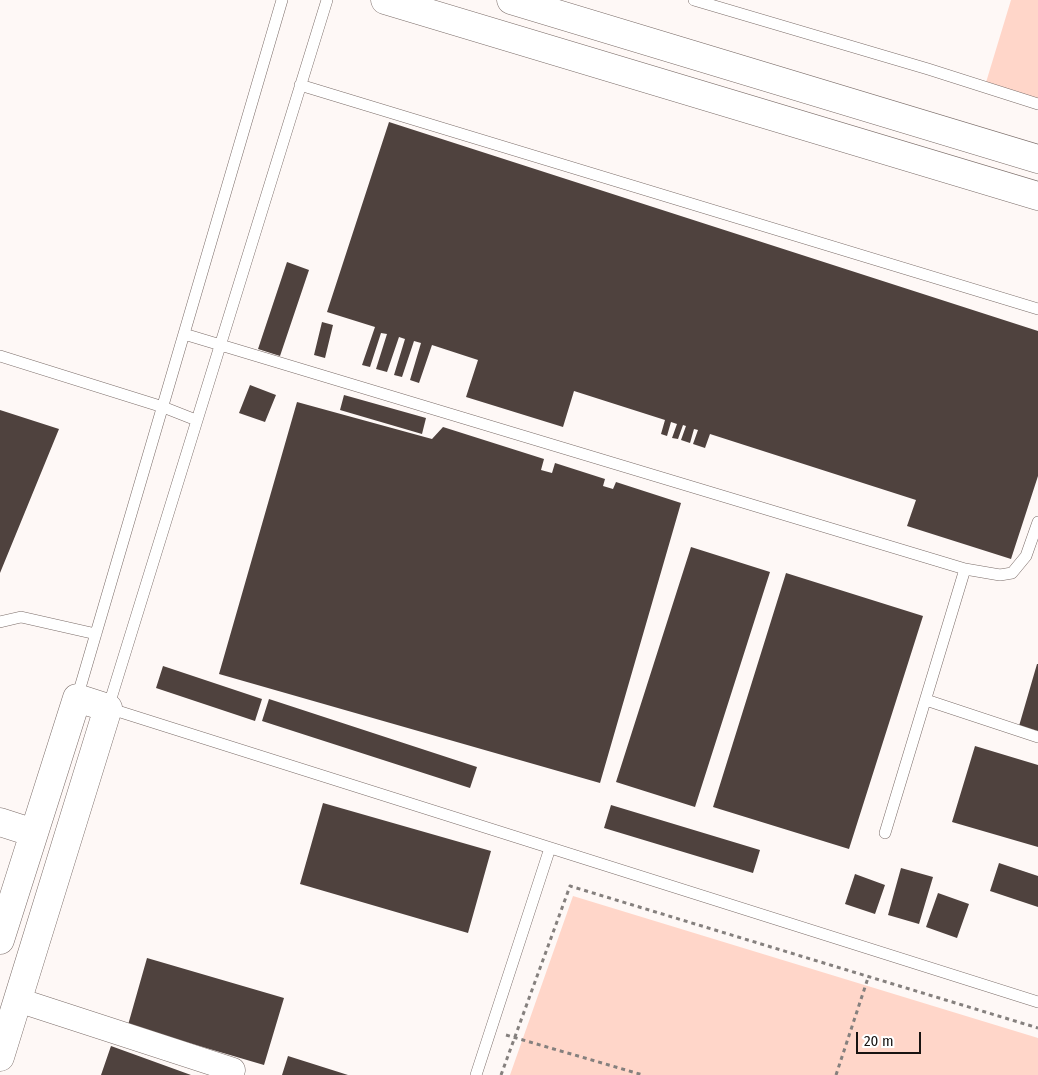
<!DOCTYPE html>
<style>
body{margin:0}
#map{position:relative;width:1038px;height:1075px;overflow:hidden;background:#fef8f6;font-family:"Fira Sans Condensed",sans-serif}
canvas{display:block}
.scale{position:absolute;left:856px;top:1032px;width:65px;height:22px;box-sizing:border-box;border:2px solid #181311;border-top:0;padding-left:6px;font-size:15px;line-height:18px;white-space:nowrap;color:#181311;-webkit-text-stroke:4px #fff;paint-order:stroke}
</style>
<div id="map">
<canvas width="1038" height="1075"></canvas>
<div class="scale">20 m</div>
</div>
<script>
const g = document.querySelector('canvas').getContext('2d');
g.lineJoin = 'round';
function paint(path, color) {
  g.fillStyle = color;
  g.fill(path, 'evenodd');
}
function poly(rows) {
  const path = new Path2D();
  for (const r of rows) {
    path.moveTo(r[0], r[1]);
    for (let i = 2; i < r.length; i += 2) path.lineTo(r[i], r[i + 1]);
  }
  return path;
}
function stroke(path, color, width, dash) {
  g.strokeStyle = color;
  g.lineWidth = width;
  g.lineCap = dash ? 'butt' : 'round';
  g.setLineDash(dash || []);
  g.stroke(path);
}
paint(poly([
 [1011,0,1038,0,1038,102,984,89],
 [573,896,1038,1038,1038,1075,510,1075]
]), '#ffd6c9');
paint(poly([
 [389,122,1038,331,1038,476,1011,559,907,526,916,500,710,434,705,448,693,444,698,430,694,429,690,443,681,440,686,426,683,425,678,439,672,438,677,424,671,422,667,436,661,434,665,420,574,391,563,427,466,397,478,360,432,345,419,383,410,380,421,343,414,341,402,377,394,375,405,339,399,337,387,372,376,369,387,334,381,333,370,367,362,365,375,327,327,312],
 [287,262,309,270,280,356,258,349],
 [322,322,333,325,325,358,314,355],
 [250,385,276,395,265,422,239,413],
 [344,395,426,418,422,434,340,410],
 [297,402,432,439,443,427,544,459,541,470,552,473,555,463,605,479,603,486,613,489,616,482,681,503,600,783,219,674],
 [0,410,59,429,0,573],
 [691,547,770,572,695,807,616,782],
 [786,573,923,616,849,849,713,807],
 [1037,664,1038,664,1038,731,1019,726],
 [163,666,262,699,255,721,156,688],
 [269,699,477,767,470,788,262,721],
 [975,746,1038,765,1038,847,952,822],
 [323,803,491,851,468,933,300,884],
 [611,805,760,850,753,873,604,828],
 [999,863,1038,876,1038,907,990,891],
 [901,868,933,877,919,924,888,915],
 [855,874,885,885,875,914,845,904],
 [938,893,969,904,957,938,926,927],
 [147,958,284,998,264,1065,128,1025],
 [111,1046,191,1075,101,1075],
 [288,1056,348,1075,282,1075]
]), '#4f423e');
const service = poly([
 [327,0,108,708,1038,1002],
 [694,0,928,69,1038,104],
 [300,85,1038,309],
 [184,334,965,569,1000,575,1012,573,1026,556,1038,522],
 [0,356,163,407,196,420],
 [0,622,21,617,96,634],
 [77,698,282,0],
 [926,700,1038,737],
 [885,833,965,569],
 [476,1075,550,848]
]);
const minor = poly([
 [18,1000,233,1070]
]);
const tertiary = poly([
 [385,0,1038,196],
 [511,0,1038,159],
 [0,822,34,833],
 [0,940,77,698,108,708,0,1057]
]);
stroke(service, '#7b6d69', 12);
stroke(minor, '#7b6d69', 25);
stroke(tertiary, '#7b6d69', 29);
stroke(poly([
 [506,1035,643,1075],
 [501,1075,570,886,1038,1028],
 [836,1075,868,978]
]), '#85807e', 3, [4, 4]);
stroke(service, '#fff', 11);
stroke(minor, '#fff', 24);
stroke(tertiary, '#fff', 28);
</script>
